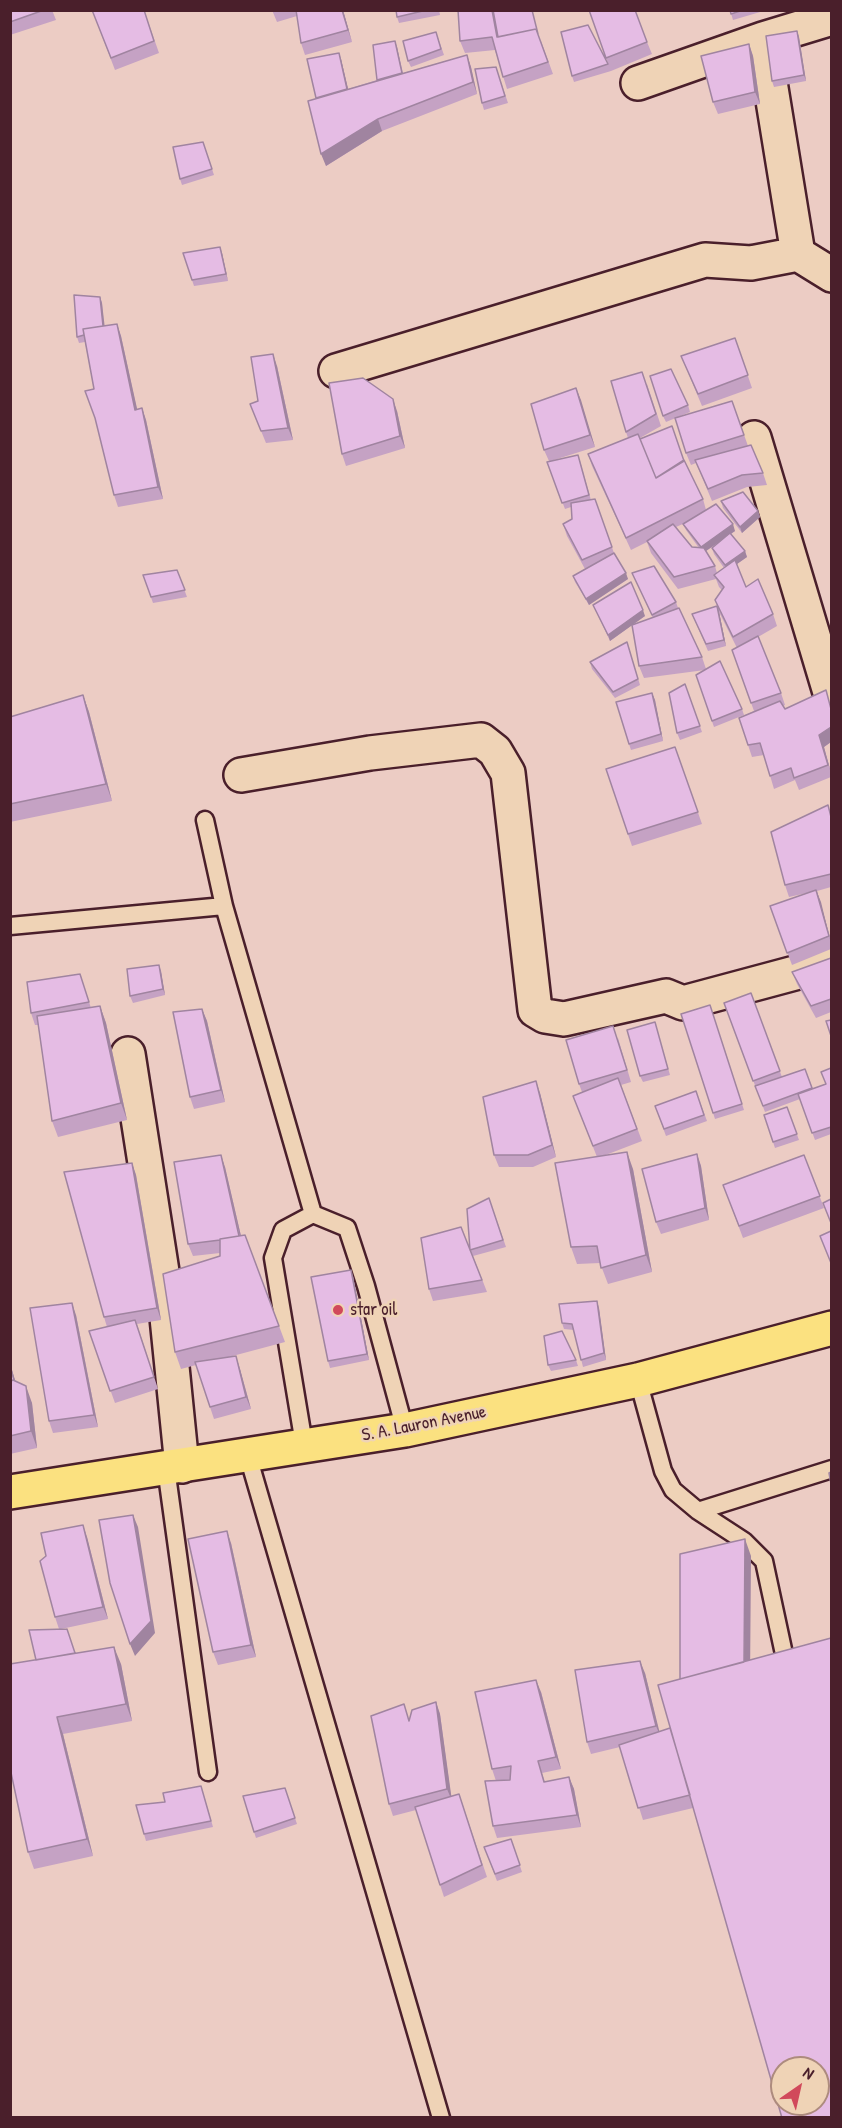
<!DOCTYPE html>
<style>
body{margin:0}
#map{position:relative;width:842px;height:2128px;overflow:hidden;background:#ecccc4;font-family:"Patrick Hand",sans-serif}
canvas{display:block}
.frame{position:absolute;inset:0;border:12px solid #4a1f2b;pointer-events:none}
.north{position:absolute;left:770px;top:2056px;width:60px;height:60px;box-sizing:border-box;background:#efd3b6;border:2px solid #ad8b7e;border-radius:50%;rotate:34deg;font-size:16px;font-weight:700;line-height:24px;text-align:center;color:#4a1f2b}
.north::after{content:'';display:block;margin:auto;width:21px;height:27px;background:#d1495b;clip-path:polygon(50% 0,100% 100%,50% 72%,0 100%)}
</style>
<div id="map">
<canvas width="842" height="2128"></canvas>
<div class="frame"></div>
<div class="north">N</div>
</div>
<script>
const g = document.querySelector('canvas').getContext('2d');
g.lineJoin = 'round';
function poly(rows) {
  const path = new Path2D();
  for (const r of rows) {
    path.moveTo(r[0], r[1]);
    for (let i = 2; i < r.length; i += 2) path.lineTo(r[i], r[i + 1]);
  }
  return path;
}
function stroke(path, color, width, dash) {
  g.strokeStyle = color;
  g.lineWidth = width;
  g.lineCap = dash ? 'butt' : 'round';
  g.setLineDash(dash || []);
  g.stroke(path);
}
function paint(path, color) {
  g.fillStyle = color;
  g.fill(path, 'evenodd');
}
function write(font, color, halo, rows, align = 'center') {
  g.font = font + ' "Patrick Hand",sans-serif';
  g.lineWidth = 5;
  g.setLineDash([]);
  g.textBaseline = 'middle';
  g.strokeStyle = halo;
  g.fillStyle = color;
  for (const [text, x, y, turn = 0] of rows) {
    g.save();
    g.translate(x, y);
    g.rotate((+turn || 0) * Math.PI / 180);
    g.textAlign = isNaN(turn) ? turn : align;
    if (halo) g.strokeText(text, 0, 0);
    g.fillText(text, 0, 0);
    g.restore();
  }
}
const service = poly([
 [205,820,224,906,313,1214],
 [10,926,224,906],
 [638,1380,663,1471,673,1490,698,1511,744,1541,764,1561,784,1654],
 [304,1444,273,1258,283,1230,313,1214,347,1228,366,1286,405,1430],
 [248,1456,441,2118],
 [166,1468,208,1772],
 [698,1511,832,1469]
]);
const minor = poly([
 [763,39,798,254],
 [638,83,763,39,832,18],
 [336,371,705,260,751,263,798,254,832,275],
 [754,438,832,699],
 [241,775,370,753,481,740,495,751,508,773,535,1010,545,1016,564,1019,666,996,683,1003,832,963],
 [128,1054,163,1278,182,1466]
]);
const trunk = poly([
 [10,1492,405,1430,638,1380,832,1328]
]);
stroke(service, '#4a1f2b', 21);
stroke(minor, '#4a1f2b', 38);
stroke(trunk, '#4a1f2b', 38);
stroke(service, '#efd3b6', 16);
stroke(minor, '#efd3b6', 33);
stroke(trunk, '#fbe180', 33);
paint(poly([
 [10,10,52,10,56,20,10,35],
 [92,10,144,10,159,53,115,70],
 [272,10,343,10,352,42,305,55,301,43,297,16,277,22],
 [396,10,439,10,440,15,399,23,397,17],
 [458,10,541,41,553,74,507,89,495,50,465,53,460,41],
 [589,10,647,42,652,54,611,71,574,82,572,76,608,64],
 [730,10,767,10,733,20],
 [797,31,799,37,806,81,774,87,772,81],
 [436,32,444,55,411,67,408,61],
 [749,44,753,56,760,104,718,114,713,102],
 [397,47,403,73,467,55,471,67,477,94,382,131,326,166,316,98,341,59,348,89,377,80],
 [496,67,508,103,484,110,482,103],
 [203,142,214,175,182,185,180,179],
 [183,253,222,253,228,281,194,286],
 [100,297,102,303,104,326,117,324,121,336,137,410,142,408,146,420,163,499,118,507,114,495,85,342,79,343,77,337],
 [735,338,752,388,702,406,681,356],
 [277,366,293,440,266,443,250,404,258,401],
 [647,384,661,426,640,438,640,439,684,461,703,499,706,510,735,531,731,534,745,551,747,557,737,564,746,587,773,614,777,626,758,637,781,693,785,705,783,706,785,709,831,706,831,742,824,747,831,772,831,777,799,790,795,780,774,789,764,755,752,757,739,718,754,711,732,650,737,648,719,612,715,600,722,590,719,587,716,579,678,589,651,553,647,542,631,550,592,466,588,454,628,438,626,432],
 [685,523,683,524,686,530,699,548,692,547,676,527],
 [721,541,712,548,714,554,724,568,717,573,715,566,706,551],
 [576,388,595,447,554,460,580,461,591,500,595,499,614,553,628,579,589,605,575,582,573,576,585,569,567,536,563,524,572,519,571,507,565,509,547,462,549,461,544,450],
 [732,401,748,446,763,473,767,485,747,487,712,501,696,463,691,465,686,453],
 [688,405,690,412,666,422,663,416],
 [397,411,405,448,346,466,342,454],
 [721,501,758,511,760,517,742,533,723,508],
 [177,570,187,597,153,603,143,575],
 [632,573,676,602,678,608,675,610,702,657,706,669,742,709,744,715,714,727,696,675,705,670,644,678,639,666,632,625,610,641,593,605,645,616,634,624,653,618],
 [717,606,719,612,726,646,708,651,692,614],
 [629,648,640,685,615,698,592,669,590,662],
 [685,684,702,732,680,740,677,733],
 [652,693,655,700,663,741,631,750,629,744],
 [83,695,89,712,112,801,10,822,10,717],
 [675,747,702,824,632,846,606,769],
 [831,810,831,887,817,891,831,941,831,949,792,965,770,906,811,892,789,897,785,885],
 [831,958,831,1012,816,1018,797,984,792,972],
 [161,971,165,995,133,1003,130,996],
 [80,974,91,1008,100,1006,106,1023,127,1120,58,1137,52,1121,38,1025,35,1025,31,1013],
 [751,993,782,1077,805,1069,813,1089,826,1084,831,1068,831,1134,815,1140,800,1099,765,1112,724,1003],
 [710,1005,744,1110,715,1119,681,1014],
 [202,1009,207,1021,225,1102,194,1109,190,1097],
 [655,1022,670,1075,643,1082,640,1076],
 [618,1038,631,1082,621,1085,642,1141,603,1156,633,1169,652,1272,608,1284,600,1263,577,1264,571,1247,597,1157,573,1096,582,1092,579,1084],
 [696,1091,707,1121,666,1136,655,1106],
 [540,1093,556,1157,533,1167,499,1167,494,1155],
 [787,1107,799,1140,775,1148,764,1115],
 [697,1154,701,1166,709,1220,661,1234,656,1222],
 [804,1155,824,1208,743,1238,723,1185],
 [132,1163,136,1175,161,1320,137,1324,158,1389,115,1403,89,1331,107,1327,104,1317],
 [225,1167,241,1236,245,1235,285,1342,225,1358,240,1369,251,1409,214,1419,196,1365,181,1369,175,1352,220,1256,220,1253,193,1256,188,1244],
 [489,1198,506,1247,473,1256,487,1292,433,1301,429,1289,470,1249],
 [353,1276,369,1360,330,1368,328,1361],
 [599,1308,606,1360,583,1367,574,1330,564,1329,562,1323],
 [76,1315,98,1427,53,1433,49,1421],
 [576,1360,578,1366,551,1371,548,1365],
 [10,1363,15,1381,32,1403,37,1448,10,1454],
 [87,1537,108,1619,61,1629,75,1653,121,1664,132,1721,63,1734,93,1856,34,1869,28,1852,36,1660,59,1629,55,1617],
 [231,1543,256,1657,218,1665,213,1652],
 [751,1556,693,1808,643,1820,620,1747,591,1754,587,1742,645,1673,659,1732,670,1728,680,1679],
 [541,1692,561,1769,542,1773,545,1782,569,1777,574,1789,581,1827,497,1838,493,1826,496,1781,492,1769],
 [436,1702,440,1714,451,1797,459,1794,487,1877,444,1897,416,1810,393,1816,389,1804,410,1720],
 [285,1788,297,1824,256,1838,254,1832],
 [203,1792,213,1827,146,1841,144,1834,165,1802],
 [511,1839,522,1872,497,1881,484,1847]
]), '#c5a2c4');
paint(poly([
 [342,10,343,10,352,42,348,30],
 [797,31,799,37,806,81,804,75],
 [395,41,397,47,405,86,403,79],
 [749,44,753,56,760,104,755,92],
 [339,53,341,59,351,101,348,95],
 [467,55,471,67,477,94,473,82],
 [378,119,382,131,326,166,321,154],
 [220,247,222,253,228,281,226,274],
 [100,297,102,303,106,338,103,332],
 [117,324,121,336,140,422,135,410],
 [273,354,277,366,293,440,288,428],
 [576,388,581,400,595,447,590,435],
 [393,399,397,411,405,448,400,436],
 [142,408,146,420,163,499,158,487],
 [758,511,760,517,742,533,740,527],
 [733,524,735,531,703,553,701,547],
 [745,551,747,557,727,571,725,565],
 [626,573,628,579,589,605,586,599],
 [717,606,719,612,726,646,724,640],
 [643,610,645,616,610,641,608,635],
 [652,693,655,700,663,741,661,734],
 [83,695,89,712,112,801,106,784],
 [831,727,831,742,824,747,831,773,819,735],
 [816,890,821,902,831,943,829,936],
 [159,965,161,971,165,995,163,989],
 [100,1006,106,1023,127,1120,121,1103],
 [202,1009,207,1021,225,1102,221,1090],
 [536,1081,540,1093,556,1157,552,1145],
 [627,1152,633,1169,652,1272,646,1255],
 [697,1154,701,1166,709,1220,705,1208],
 [221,1155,225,1167,244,1249,240,1237],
 [132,1163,136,1175,161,1320,157,1308],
 [351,1270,353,1276,369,1360,367,1354],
 [597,1301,599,1308,606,1360,604,1353],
 [72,1303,76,1315,98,1427,94,1415],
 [236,1356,240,1369,251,1409,246,1397],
 [10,1363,20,1397,15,1385,10,1367],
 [26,1386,32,1403,37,1448,31,1431],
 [133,1515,138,1527,155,1633,135,1656,130,1644],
 [83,1525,87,1537,108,1619,103,1607],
 [227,1531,231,1543,256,1657,251,1645],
 [745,1539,751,1556,750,1683,744,1666],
 [114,1647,121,1664,132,1721,126,1704],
 [640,1661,645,1673,661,1738,656,1726],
 [536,1680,541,1692,561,1769,556,1757],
 [436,1702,440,1714,452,1801,447,1789],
 [57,1717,63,1734,93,1856,87,1839],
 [569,1777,574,1789,581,1827,577,1815]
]), '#a084a0');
const building = poly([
 [10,10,44,10,10,22,10,10],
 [92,10,144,10,154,41,111,58,92,10],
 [296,10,342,10,348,30,301,43,296,10],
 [396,10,427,10,397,17,396,10],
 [458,10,492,10,497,37,536,29,548,62,503,77,492,37,460,41,458,10],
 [493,10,532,10,538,34,536,29,498,37,493,10],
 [589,10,635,10,647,42,606,58,589,10],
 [730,10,743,10,731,14,730,10],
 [588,25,608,64,572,76,561,32,588,25],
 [797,31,804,75,772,81,766,36,797,31],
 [436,32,441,49,408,61,403,41,436,32],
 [395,41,402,73,377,80,373,45,395,41],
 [749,44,755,92,713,102,701,56,749,44],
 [339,53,347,89,316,98,307,59,339,53],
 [467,55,473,82,378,119,321,154,308,101,467,55],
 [496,67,505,96,482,103,475,69,496,67],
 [203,142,212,169,180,179,173,147,203,142],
 [220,247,226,274,192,280,183,253,220,247],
 [74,295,100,297,103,326,83,329,84,335,77,337,74,295],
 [117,324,135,410,142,408,158,487,114,495,95,418,85,391,94,389,83,329,117,324],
 [735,338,748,375,698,394,681,356,735,338],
 [273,354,288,428,261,431,250,404,258,401,251,357,273,354],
 [671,369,688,405,663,416,650,376,671,369],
 [642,372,656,414,626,432,611,381,642,372],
 [363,378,393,399,400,436,342,454,329,383,363,378],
 [576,388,590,435,544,450,531,404,576,388],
 [732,401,744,435,686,453,675,418,732,401],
 [672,426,684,461,656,478,640,439,672,426],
 [638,434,656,478,684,460,703,499,626,538,588,454,638,434],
 [751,445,763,473,742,475,708,489,695,460,751,445],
 [578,455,589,495,562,503,547,462,578,455],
 [743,492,758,511,740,527,721,501,743,492],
 [595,499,612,547,582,560,563,524,572,519,571,503,595,499],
 [716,504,733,524,701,547,683,524,716,504],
 [673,524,692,547,704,548,715,566,674,577,647,541,673,524],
 [730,533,745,551,725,565,712,548,730,533],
 [614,553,626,573,586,599,573,576,614,553],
 [735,560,746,587,758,579,773,614,733,637,715,600,724,587,714,575,735,560],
 [654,566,676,602,652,615,632,573,654,566],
 [177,570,185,590,151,597,143,575,177,570],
 [631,582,643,610,608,635,593,605,631,582],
 [717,606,724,640,706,644,692,614,717,606],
 [679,608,702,657,639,666,632,625,679,608],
 [758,636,781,693,751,703,732,650,758,636],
 [627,642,638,679,613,692,590,662,627,642],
 [720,661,742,709,712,721,696,675,720,661],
 [685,684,700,726,677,733,669,693,685,684],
 [826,690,831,709,831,727,819,735,828,765,794,778,791,768,770,776,760,743,748,745,739,718,780,701,785,709,826,690],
 [652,693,661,734,629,744,616,702,652,693],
 [83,695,106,784,10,804,10,717,83,695],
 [675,747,698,812,628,834,606,769,675,747],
 [828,805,831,817,831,874,785,885,771,832,828,805],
 [816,890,829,936,787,953,770,906,816,890],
 [831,958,831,999,811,1006,792,972,831,958],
 [159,965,163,989,130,996,127,969,159,965],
 [80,974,89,1002,31,1013,27,982,80,974],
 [751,993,780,1071,753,1081,724,1003,751,993],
 [710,1005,742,1104,713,1113,681,1014,710,1005],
 [100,1006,121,1103,52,1121,37,1016,100,1006],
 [202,1009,221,1090,190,1097,173,1012,202,1009],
 [831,1020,831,1036,826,1021,831,1020],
 [655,1022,668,1069,640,1076,627,1030,655,1022],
 [613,1026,627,1070,579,1084,566,1040,613,1026],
 [831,1068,831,1127,812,1133,798,1094,826,1084,821,1072,831,1068],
 [805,1069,812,1088,763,1106,755,1086,805,1069],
 [618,1078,637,1129,593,1146,573,1096,618,1078],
 [536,1081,552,1145,528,1155,494,1155,483,1097,536,1081],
 [696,1091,704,1115,664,1129,655,1106,696,1091],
 [787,1107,797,1134,773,1142,764,1115,787,1107],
 [627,1152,646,1255,601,1268,597,1246,571,1247,555,1163,627,1152],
 [697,1154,705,1208,656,1222,642,1169,697,1154],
 [221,1155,239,1236,220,1239,220,1240,188,1244,174,1162,221,1155],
 [804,1155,820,1196,739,1226,723,1185,804,1155],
 [132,1163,157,1308,104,1317,64,1172,132,1163],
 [489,1198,503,1240,470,1250,467,1209,489,1198],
 [831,1199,831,1223,823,1203,831,1199],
 [461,1227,482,1280,429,1289,421,1238,461,1227],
 [831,1231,831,1263,820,1236,831,1231],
 [245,1235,279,1326,175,1352,163,1274,220,1256,220,1239,245,1235],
 [351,1270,367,1354,328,1361,311,1277,351,1270],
 [597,1301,604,1353,581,1360,572,1324,562,1323,559,1304,597,1301],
 [72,1303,94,1415,49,1421,30,1308,72,1303],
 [135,1320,154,1377,110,1391,89,1331,135,1320],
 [562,1331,576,1360,548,1365,544,1336,562,1331],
 [236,1356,246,1397,210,1407,195,1362,236,1356],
 [10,1367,14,1380,10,1381,10,1367],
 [13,1380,26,1386,31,1431,10,1436,10,1381,13,1380],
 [831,1472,831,1484,829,1473,831,1472],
 [133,1515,151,1621,130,1644,110,1583,99,1520,133,1515],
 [83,1525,103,1607,55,1617,40,1561,46,1556,41,1533,83,1525],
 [227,1531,251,1645,213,1652,188,1539,227,1531],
 [745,1539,744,1662,680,1679,680,1554,745,1539],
 [67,1629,75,1653,36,1660,29,1630,67,1629],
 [831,1638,831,2118,782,2118,658,1685,831,1638],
 [782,2068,818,2068,818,2104,782,2104,782,2068],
 [114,1647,126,1704,57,1717,87,1839,28,1852,10,1768,10,1664,114,1647],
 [640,1661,656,1726,587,1742,575,1670,640,1661],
 [536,1680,556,1757,538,1761,544,1782,569,1777,577,1815,493,1826,485,1781,510,1780,511,1766,492,1769,475,1692,536,1680],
 [436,1702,447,1789,389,1804,371,1716,404,1704,409,1721,412,1710,436,1702],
 [670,1728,690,1795,638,1808,619,1745,670,1728],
 [201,1786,211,1821,144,1834,136,1805,165,1802,163,1793,201,1786],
 [285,1788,295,1818,254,1832,243,1796,285,1788],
 [459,1794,482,1865,440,1885,415,1807,459,1794],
 [511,1839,520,1865,495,1874,484,1847,511,1839]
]);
paint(building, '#e5bce4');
stroke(building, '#a084a0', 1.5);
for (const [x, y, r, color] of [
 [338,1310,6,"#d1495b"]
]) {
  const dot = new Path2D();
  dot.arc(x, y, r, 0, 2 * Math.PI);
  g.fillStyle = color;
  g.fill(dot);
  stroke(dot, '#efd3b6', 2);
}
write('18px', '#4a1f2b', '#efd3b6', [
 ["star oil",350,1310]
], 'left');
write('18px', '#4a1f2b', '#efd3b6', [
 ["S. A. Lauron Avenue",424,1424,-11]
]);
</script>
